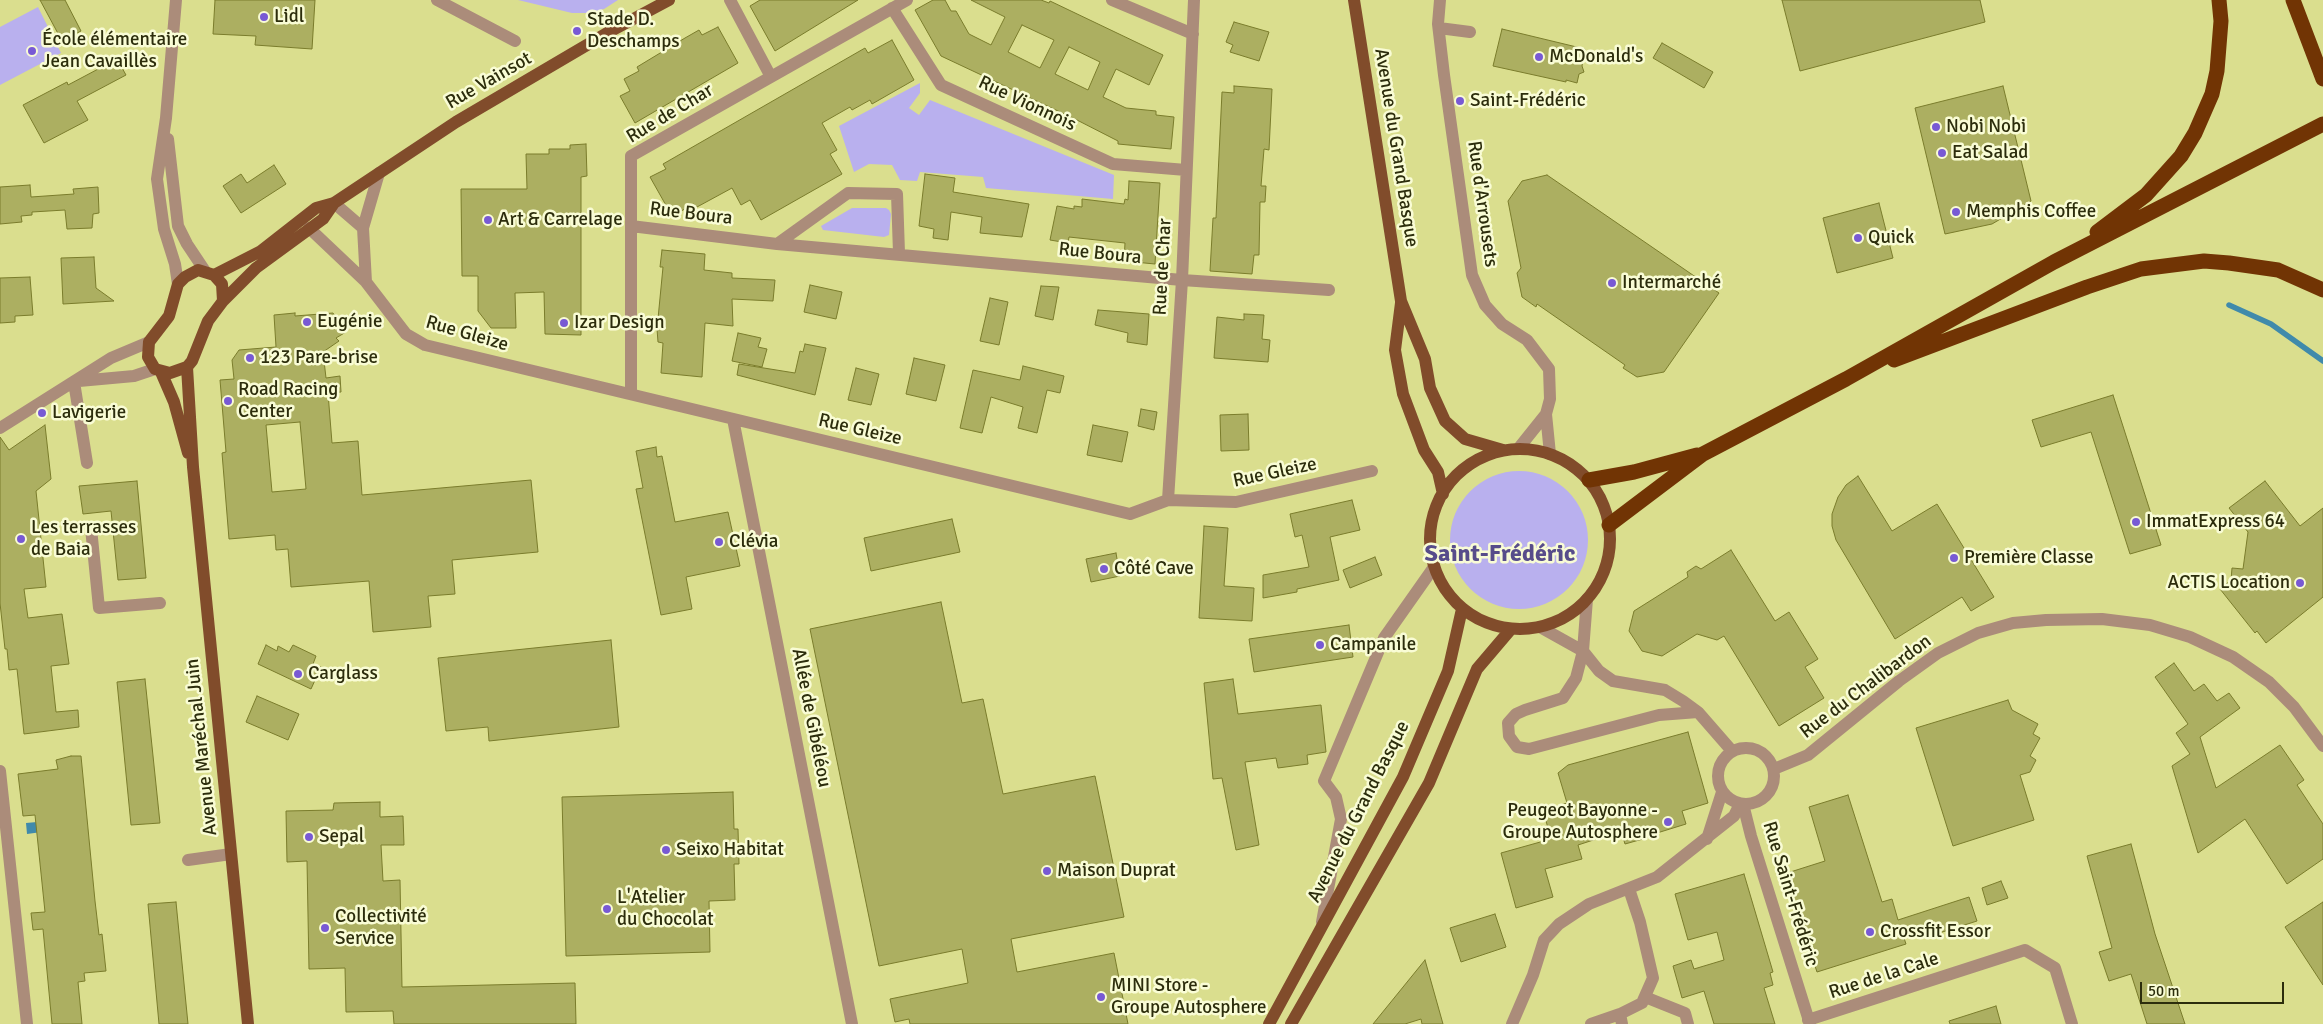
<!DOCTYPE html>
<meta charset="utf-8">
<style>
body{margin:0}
#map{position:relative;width:2323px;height:1024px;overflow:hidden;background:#dade8e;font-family:Signika,sans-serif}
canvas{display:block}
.scale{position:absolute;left:2140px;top:982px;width:144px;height:22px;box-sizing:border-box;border:2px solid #2c2d0c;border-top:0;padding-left:6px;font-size:15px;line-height:18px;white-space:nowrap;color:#2c2d0c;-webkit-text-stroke:4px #f9fcd5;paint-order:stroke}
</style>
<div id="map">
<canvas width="2323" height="1024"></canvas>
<div class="scale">50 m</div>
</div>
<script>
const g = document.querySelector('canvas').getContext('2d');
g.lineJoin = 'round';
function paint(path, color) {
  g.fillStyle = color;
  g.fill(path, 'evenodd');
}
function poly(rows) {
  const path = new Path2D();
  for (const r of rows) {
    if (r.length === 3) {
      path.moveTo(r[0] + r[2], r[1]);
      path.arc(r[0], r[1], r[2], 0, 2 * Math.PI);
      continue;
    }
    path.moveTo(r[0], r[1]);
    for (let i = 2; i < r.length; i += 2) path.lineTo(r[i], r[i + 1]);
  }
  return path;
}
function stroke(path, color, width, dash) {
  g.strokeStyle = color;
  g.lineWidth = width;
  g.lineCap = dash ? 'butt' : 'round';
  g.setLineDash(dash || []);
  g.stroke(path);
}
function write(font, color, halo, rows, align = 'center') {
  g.font = font + ' Signika,sans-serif';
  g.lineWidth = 5;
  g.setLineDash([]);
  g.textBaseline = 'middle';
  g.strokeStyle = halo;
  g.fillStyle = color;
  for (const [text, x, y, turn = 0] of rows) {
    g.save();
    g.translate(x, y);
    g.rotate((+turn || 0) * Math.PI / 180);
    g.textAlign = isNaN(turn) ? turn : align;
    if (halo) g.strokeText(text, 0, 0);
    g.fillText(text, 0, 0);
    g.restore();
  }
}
paint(poly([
 [518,0,618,0,604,9,589,13,572,13],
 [38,7,61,53,0,85,0,27],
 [920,83,920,93,909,108,919,115,930,100,1114,175,1113,199,986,188,983,177,920,172,917,181,900,180,892,165,869,164,854,172,839,126],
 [852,208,886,208,889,210,891,214,889,235,884,237,823,230,821,226],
 [1519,540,69]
]), '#b9b0ee');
paint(poly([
 [48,821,49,831,27,834,26,823]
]), '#408aab');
stroke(poly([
 [2229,305,2271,324,2323,361]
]), '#408aab', 5.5);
const building = poly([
 [40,0,65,0,81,31,62,41,40,0],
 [215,0,315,0,312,49,255,45,256,36,213,34,215,0],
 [760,0,858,0,775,51,750,6,760,0],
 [933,0,945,0,951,11,956,11,969,34,991,45,1005,17,971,0,1041,0,1049,3,1050,1,1163,55,1149,85,1116,69,1103,97,1126,108,1156,111,1156,115,1174,117,1171,149,1118,144,1118,141,1075,119,941,56,915,10,933,0],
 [1022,25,1054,40,1040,68,1008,52,1022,25],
 [1069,47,1100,62,1088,90,1055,74,1069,47],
 [1782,0,1980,0,1985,22,1800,71,1782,0],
 [1234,22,1269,32,1259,61,1230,52,1233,45,1226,42,1234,22],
 [718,27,738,63,635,123,620,96,630,91,624,79,639,71,637,67,685,38,699,30,702,35,718,27],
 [1502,29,1585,49,1582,66,1584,72,1579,74,1577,83,1566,80,1566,82,1493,66,1502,29],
 [892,40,914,80,872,104,870,100,852,110,850,107,822,123,837,150,830,154,842,174,761,220,750,200,741,205,732,188,697,207,694,204,672,216,650,177,666,169,663,164,865,48,868,53,892,40],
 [1662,43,1713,72,1704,88,1653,58,1662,43],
 [117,59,126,75,77,101,88,120,44,143,23,105,67,82,68,85,117,59],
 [1234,86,1272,89,1269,150,1264,149,1261,186,1266,186,1265,202,1260,202,1259,255,1254,255,1252,274,1210,271,1213,218,1216,218,1222,92,1234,93,1234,86],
 [2003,86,2031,201,1992,224,1945,234,1915,108,2003,86],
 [586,144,587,176,581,177,581,335,545,334,544,292,515,293,516,328,491,328,478,311,478,276,462,276,461,189,527,189,526,154,549,154,549,149,570,149,570,145,586,144],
 [274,165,286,184,241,213,223,186,241,174,247,183,274,165],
 [925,174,955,178,953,192,1029,204,1022,237,980,233,982,217,951,212,948,240,933,238,934,229,919,226,925,174],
 [1547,175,1719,293,1664,372,1637,377,1623,368,1625,365,1537,304,1536,307,1522,297,1517,273,1521,268,1508,201,1522,181,1547,175],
 [1129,181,1160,183,1155,264,1124,261,1125,243,1069,237,1068,243,1050,240,1057,206,1074,209,1074,206,1082,207,1082,199,1124,204,1125,199,1128,200,1129,181],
 [30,185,31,197,74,194,73,189,98,187,99,213,93,214,92,228,67,229,65,210,32,212,32,215,21,216,22,222,0,224,0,187,30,185],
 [1879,203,1893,258,1837,273,1823,218,1879,203],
 [662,250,705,254,704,270,732,273,732,278,775,280,773,301,732,299,733,326,705,323,702,377,661,373,663,343,658,342,657,329,663,267,660,267,662,250],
 [94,257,96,288,114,301,63,304,61,258,94,257],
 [30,277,33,315,15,316,15,322,0,323,0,278,30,277],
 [810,285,842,292,836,319,804,312,810,285],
 [1041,286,1059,287,1053,320,1035,316,1041,286],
 [990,298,1008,302,999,345,980,341,990,298],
 [1098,310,1149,314,1147,345,1127,342,1128,333,1095,325,1098,310],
 [295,313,295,316,333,313,346,332,336,338,339,341,323,352,326,378,340,376,341,392,328,393,332,443,358,441,362,495,531,480,538,552,452,560,455,594,428,596,431,627,373,632,369,581,291,587,288,549,276,550,275,535,229,539,222,453,226,452,220,380,234,379,232,360,239,350,276,347,274,315,295,313],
 [300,422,306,489,272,492,266,425,300,422],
 [1244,314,1264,315,1262,339,1270,340,1268,362,1214,358,1217,317,1244,320,1244,314],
 [738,333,761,338,758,347,767,349,762,367,732,361,738,333],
 [805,344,826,348,815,395,737,375,739,364,795,373,800,351,803,352,805,344],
 [914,358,945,365,936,401,906,394,914,358],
 [1023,366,1064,376,1060,393,1047,390,1037,433,1018,428,1023,407,991,397,982,433,960,428,973,370,1020,380,1023,366],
 [856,368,879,374,871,405,848,400,856,368],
 [2113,395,2161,545,2130,554,2091,432,2041,447,2032,420,2113,395],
 [1141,409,1157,412,1154,430,1138,426,1141,409],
 [1248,414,1249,450,1221,451,1220,415,1248,414],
 [45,425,51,479,36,491,46,587,24,589,28,618,62,614,69,664,51,666,56,712,78,710,79,727,24,734,17,669,9,670,7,649,5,649,0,603,0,437,9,450,45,425],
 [1093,425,1128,432,1122,462,1087,455,1093,425],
 [656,447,657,457,662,456,675,522,728,512,740,566,686,577,692,609,661,615,636,489,643,488,636,451,656,447],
 [1858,476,1892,531,1937,504,1994,597,1971,611,1962,597,1895,639,1836,540,1832,526,1832,514,1838,497,1846,485,1858,476],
 [137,481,146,578,118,580,111,511,83,514,79,486,137,481],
 [2265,481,2300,526,2323,508,2323,597,2266,643,2257,631,2255,633,2220,589,2231,580,2232,568,2243,569,2248,532,2229,508,2265,481],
 [1352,500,1360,530,1330,537,1339,580,1297,589,1297,592,1263,598,1263,575,1309,567,1302,535,1295,537,1290,514,1352,500],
 [952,519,960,552,871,571,864,538,952,519],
 [1204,526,1228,528,1224,586,1254,588,1252,621,1199,618,1204,526],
 [1731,550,1775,621,1789,612,1818,659,1805,667,1824,698,1779,726,1724,636,1717,640,1697,634,1662,656,1642,651,1629,631,1634,611,1688,577,1687,572,1696,566,1701,569,1731,550],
 [1116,553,1120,576,1091,582,1086,559,1116,553],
 [1375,557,1382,575,1350,588,1343,570,1375,557],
 [941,602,962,703,983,699,1003,794,1095,776,1124,917,1011,939,1017,972,1114,953,1128,1024,910,1024,909,1019,895,1022,890,999,968,983,962,949,879,966,810,629,941,602],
 [1349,625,1353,657,1254,672,1249,639,1349,625],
 [611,640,619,727,489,741,488,727,446,731,438,658,611,640],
 [266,645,277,651,278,646,289,652,293,645,316,656,313,664,321,667,311,689,258,664,266,645],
 [2174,663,2194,691,2204,684,2217,701,2229,693,2240,708,2200,737,2216,788,2280,745,2304,780,2297,785,2323,824,2323,859,2287,884,2245,819,2198,853,2172,766,2190,754,2176,733,2188,724,2155,677,2174,663],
 [145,679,160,823,131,825,117,682,145,679],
 [1233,679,1238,714,1321,705,1326,752,1307,755,1308,764,1278,768,1276,758,1245,762,1259,845,1236,850,1222,778,1213,779,1204,683,1233,679],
 [257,696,299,714,288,740,246,722,257,696],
 [2008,700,2012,710,2038,724,2033,734,2040,738,2030,756,2036,760,2030,772,2020,775,2034,820,1953,846,1916,728,2008,700],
 [1688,732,1708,803,1682,811,1686,824,1657,833,1657,835,1625,844,1621,831,1578,845,1582,859,1545,869,1553,897,1516,908,1501,853,1551,839,1543,810,1567,803,1558,773,1568,765,1688,732],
 [71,756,81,756,95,901,99,935,102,934,106,971,84,973,85,981,78,982,82,1024,52,1024,43,929,33,930,31,913,45,912,35,815,23,816,18,774,58,769,56,760,71,756],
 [733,792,734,829,738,829,739,864,734,864,735,900,709,901,710,952,566,956,562,797,733,792],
 [1848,795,1882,902,1892,899,1898,920,1969,897,1977,921,1936,934,1933,926,1903,935,1906,944,1817,972,1784,874,1825,861,1809,807,1848,795],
 [380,802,380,817,403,816,404,845,381,845,383,881,400,880,402,987,575,983,576,1024,394,1024,393,1011,346,1012,345,968,309,969,307,861,287,862,286,811,333,810,334,803,380,802],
 [2131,844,2155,934,2185,1024,2147,1024,2131,974,2109,981,2099,952,2112,948,2087,856,2131,844],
 [1744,874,1773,972,1770,973,1773,985,1764,988,1775,1024,1714,1024,1704,991,1682,998,1673,966,1691,960,1694,969,1724,960,1717,932,1688,940,1675,894,1744,874],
 [2001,881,2008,898,1987,905,1982,888,2001,881],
 [176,902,188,1024,159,1024,148,904,176,902],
 [2323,902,2323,985,2285,927,2323,902],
 [1495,914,1506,947,1461,962,1450,928,1495,914],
 [1425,960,1443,1024,1422,1024,1421,1019,1405,1024,1373,1024,1425,960],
 [1996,1006,2001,1024,1950,1024,1949,1021,1996,1006]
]);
paint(building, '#acaf61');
stroke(building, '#7a7c2c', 1);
stroke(poly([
 [176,0,166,118,157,179,164,229,175,264,178,284],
 [437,0,515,41],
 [730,0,771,77],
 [1112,0,1193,34],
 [1440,0,1438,24,1444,75,1472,275,1485,305,1502,324,1527,340,1549,369,1550,399,1546,414,1550,454],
 [892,8,941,85,1113,164,1186,170],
 [1439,28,1470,32],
 [168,139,178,226,187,244,205,271],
 [334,203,363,228],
 [631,226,777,244,1182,280,1329,290],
 [309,228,366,282,406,334,425,345,1130,514,1168,500,1236,502,1372,471],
 [777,244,848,193,897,194,899,253],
 [366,282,363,228,379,173],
 [79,381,134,376,155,369],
 [74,382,87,463],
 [631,394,631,156,907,0],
 [733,419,852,1024],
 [0,428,111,358,149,342],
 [1518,449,1546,414],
 [1168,500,1182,280,1194,0],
 [91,528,99,608,160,603],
 [1587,599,1583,651,1576,678,1563,698,1525,710,1516,714,1508,723,1509,736,1517,747,1529,749,1659,715,1698,712],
 [1540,627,1583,651,1599,671,1613,681,1665,690,1683,701,1698,712,1732,751],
 [1746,776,28],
 [1774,769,1808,755,1899,681,1938,653,1978,633,2013,623,2046,620,2102,619,2150,625,2190,637,2233,657,2269,682,2294,707,2323,746],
 [0,771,27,1024],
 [1743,804,1751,836,1810,1024],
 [1707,839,1722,792],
 [188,860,231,854],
 [1322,922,1341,819,1336,797,1324,781,1384,638,1434,567],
 [1645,997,1685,1013,1688,1024],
 [1808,1020,2025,950,2055,968,2072,1024],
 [1512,1024,1533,975,1544,940,1559,924,1589,904,1657,877,1734,816,1740,804],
 [1591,1024,1620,1014],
 [1622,1024,1620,1014,1642,1003,1653,978,1640,922,1629,889]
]), '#ab8c7a', 12);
stroke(poly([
 [1354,0,1401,301,1425,359,1430,388,1445,421,1465,439,1503,450],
 [214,275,261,251,316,208,334,203,456,122,609,32,669,0],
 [223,301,222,284,214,275,198,270,185,277,178,284,169,316,149,342,148,357,155,369,170,373,187,367,192,361,208,321,223,301,256,268,323,219,334,203],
 [1401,303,1395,350,1403,394,1424,450,1438,472,1443,494],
 [187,367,193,467,248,1024],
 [161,372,174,402,188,453],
 [1520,539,90],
 [1269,1024,1403,777,1448,671,1462,609],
 [1291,1024,1429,783,1477,669,1511,629]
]), '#814c2b', 12);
stroke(poly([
 [2293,0,2323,79],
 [2097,232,2146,195,2181,156,2195,133,2212,94,2217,71,2221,21,2219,0],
 [1894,360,2087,287,2141,269,2204,261,2229,263,2278,270,2323,290],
 [1589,480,1634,472,1697,455],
 [1609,525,1703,454,1846,379,2054,262,2323,124]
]), '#713404', 15);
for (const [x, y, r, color] of [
 [264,17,5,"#785ad4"],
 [577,31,5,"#785ad4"],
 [32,51,5,"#785ad4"],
 [1539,57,5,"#785ad4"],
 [1460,101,5,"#785ad4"],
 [1936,127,5,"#785ad4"],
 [1942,153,5,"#785ad4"],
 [1956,212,5,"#785ad4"],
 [488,220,5,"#785ad4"],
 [1858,238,5,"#785ad4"],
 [1612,283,5,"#785ad4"],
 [307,322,5,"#785ad4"],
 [564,323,5,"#785ad4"],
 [250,358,5,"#785ad4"],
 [228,401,5,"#785ad4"],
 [42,413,5,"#785ad4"],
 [2136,522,5,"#785ad4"],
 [21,539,5,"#785ad4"],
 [719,542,5,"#785ad4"],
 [1954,558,5,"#785ad4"],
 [1104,569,5,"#785ad4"],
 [2300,583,5,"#785ad4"],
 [1320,645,5,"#785ad4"],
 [298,674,5,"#785ad4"],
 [1668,822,5,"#785ad4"],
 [309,837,5,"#785ad4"],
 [666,850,5,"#785ad4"],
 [1047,871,5,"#785ad4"],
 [607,909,5,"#785ad4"],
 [325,928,5,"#785ad4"],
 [1870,932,5,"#785ad4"],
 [1101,997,5,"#785ad4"]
]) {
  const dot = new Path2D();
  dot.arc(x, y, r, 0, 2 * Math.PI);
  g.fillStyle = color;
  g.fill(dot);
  stroke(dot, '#f9fcd5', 2);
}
write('19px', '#2c2d0c', '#f9fcd5', [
 ["Lidl",274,17],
 ["Stade D.",587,20],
 ["Deschamps",587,42],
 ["École élémentaire",42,40],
 ["Jean Cavaillès",42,62],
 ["McDonald's",1549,57],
 ["Saint-Frédéric",1470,101],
 ["Nobi Nobi",1946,127],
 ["Eat Salad",1952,153],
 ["Memphis Coffee",1966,212],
 ["Art & Carrelage",498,220],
 ["Quick",1868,238],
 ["Intermarché",1622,283],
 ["Eugénie",317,322],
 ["Izar Design",574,323],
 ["123 Pare-brise",260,358],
 ["Road Racing",238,390],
 ["Center",238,412],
 ["Lavigerie",52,413],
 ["ImmatExpress 64",2146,522],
 ["Les terrasses",31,528],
 ["de Baia",31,550],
 ["Clévia",729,542],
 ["Première Classe",1964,558],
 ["Côté Cave",1114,569],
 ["ACTIS Location",2290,583,"right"],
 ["Campanile",1330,645],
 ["Carglass",308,674],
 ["Peugeot Bayonne -",1658,811,"right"],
 ["Groupe Autosphere",1658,833,"right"],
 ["Sepal",319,837],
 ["Seixo Habitat",676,850],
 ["Maison Duprat",1057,871],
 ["L'Atelier",617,898],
 ["du Chocolat",617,920],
 ["Collectivité",335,917],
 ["Service",335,939],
 ["Crossfit Essor",1880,932],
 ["MINI Store -",1111,986],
 ["Groupe Autosphere",1111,1008]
], 'left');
write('19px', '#2c2d0c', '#f9fcd5', [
 ["Rue Vainsot",489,81,-30],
 ["Rue Vionnois",1027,104,25],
 ["Rue de Char",670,114,-31],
 ["Avenue du Grand Basque",1396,148,81],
 ["Rue d'Arrousets",1482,204,82],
 ["Rue Boura",691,214,7],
 ["Rue Boura",1100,254,6],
 ["Rue de Char",1163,267,-87],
 ["Rue Gleize",467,334,16],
 ["Rue Gleize",860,430,13],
 ["Rue Gleize",1275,473,-12],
 ["Rue du Chalibardon",1866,687,-37],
 ["Allée de Gibéléou",811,718,79],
 ["Avenue Maréchal Juin",202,747,-96],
 ["Avenue du Grand Basque",1359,812,-63],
 ["Rue Saint-Frédéric",1790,894,73],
 ["Rue de la Cale",1884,976,-18]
]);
write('bold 24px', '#574c8a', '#f9fcd5', [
 ["Saint-Frédéric",1500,555]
]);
</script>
